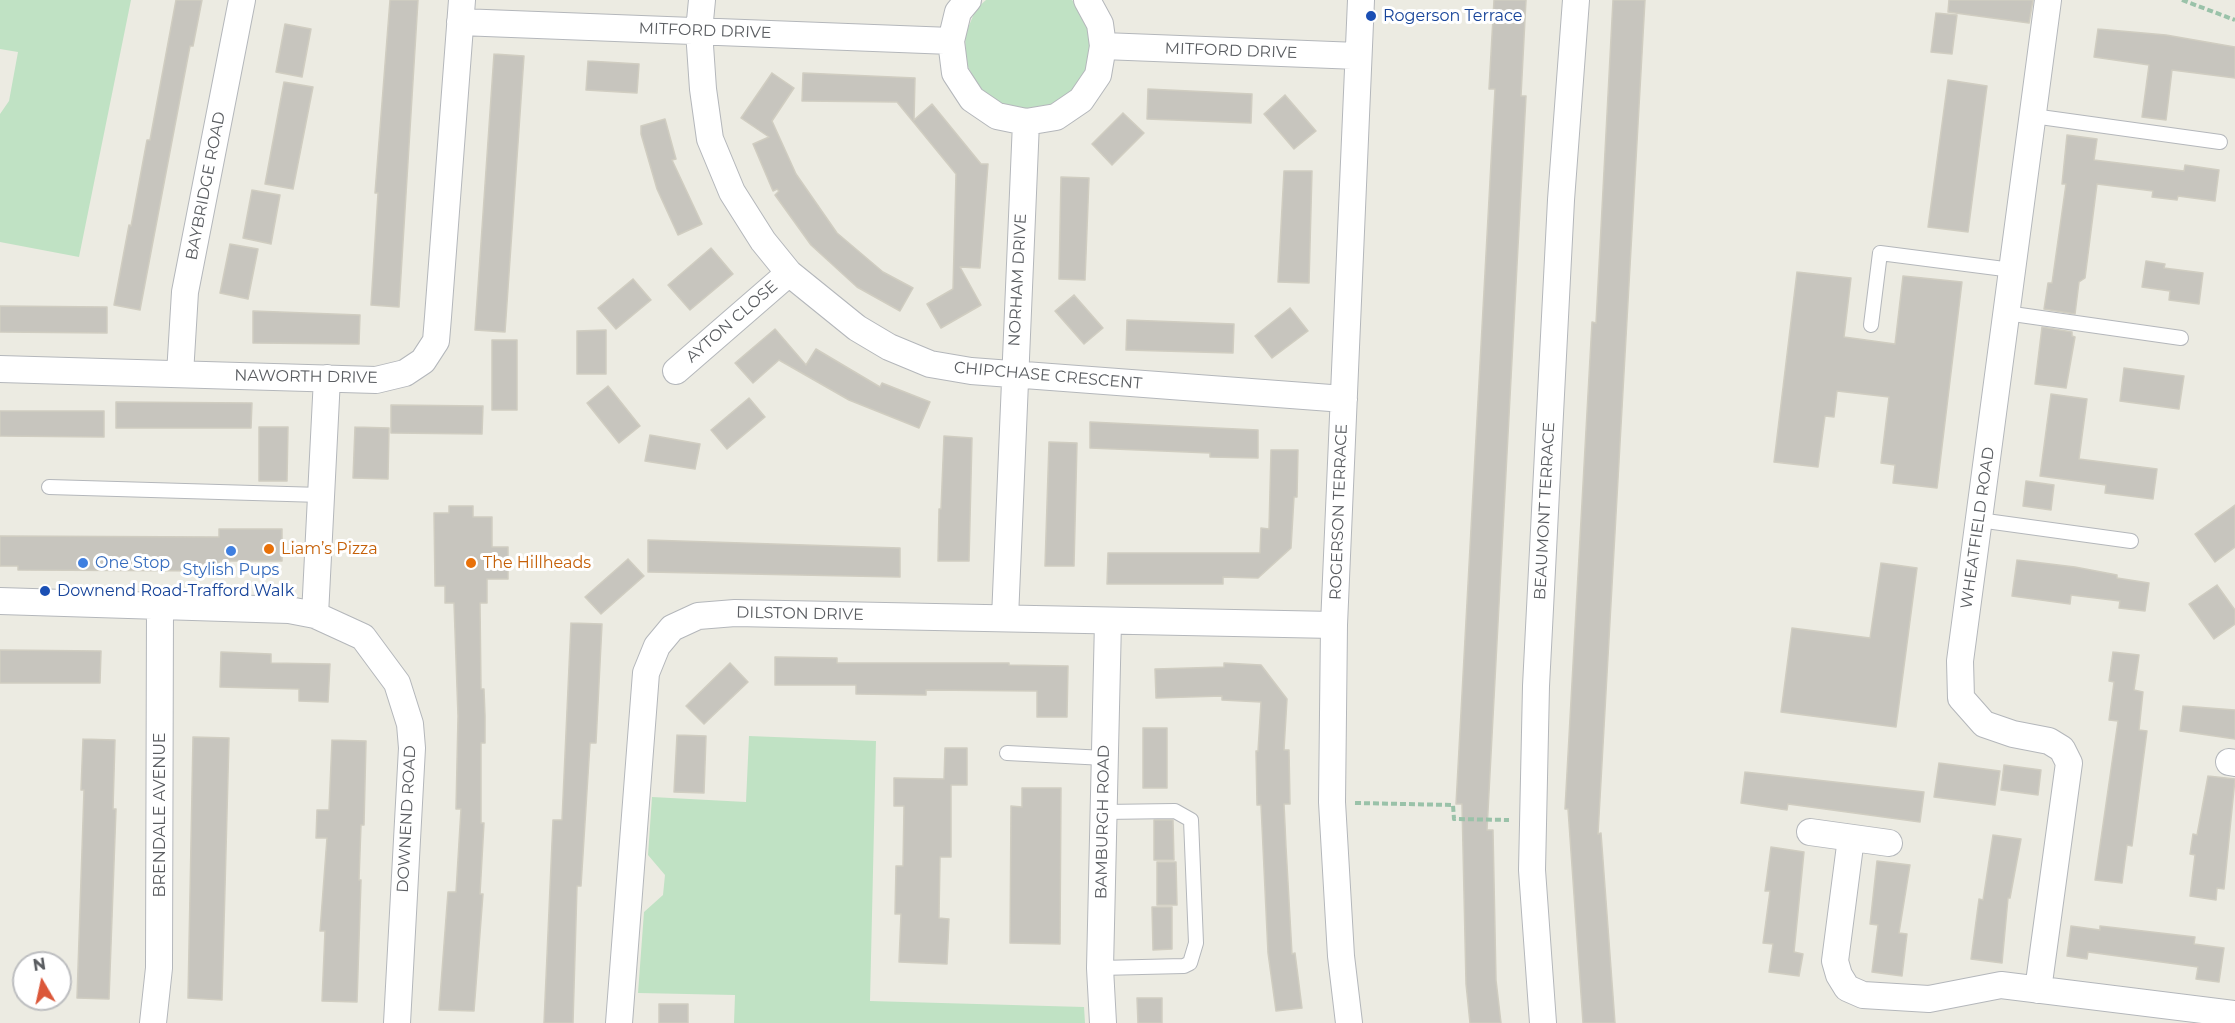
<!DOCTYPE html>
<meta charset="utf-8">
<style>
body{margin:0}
#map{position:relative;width:2235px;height:1023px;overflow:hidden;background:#ecebe2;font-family:Montserrat,sans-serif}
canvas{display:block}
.north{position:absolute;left:12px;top:951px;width:60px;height:60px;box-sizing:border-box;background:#fff;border:2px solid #bdbec0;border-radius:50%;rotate:351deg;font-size:16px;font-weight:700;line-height:24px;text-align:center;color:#5a5d61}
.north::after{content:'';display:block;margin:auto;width:21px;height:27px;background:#db5739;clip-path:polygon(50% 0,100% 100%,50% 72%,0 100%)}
</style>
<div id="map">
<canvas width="2235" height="1023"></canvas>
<div class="north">N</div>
</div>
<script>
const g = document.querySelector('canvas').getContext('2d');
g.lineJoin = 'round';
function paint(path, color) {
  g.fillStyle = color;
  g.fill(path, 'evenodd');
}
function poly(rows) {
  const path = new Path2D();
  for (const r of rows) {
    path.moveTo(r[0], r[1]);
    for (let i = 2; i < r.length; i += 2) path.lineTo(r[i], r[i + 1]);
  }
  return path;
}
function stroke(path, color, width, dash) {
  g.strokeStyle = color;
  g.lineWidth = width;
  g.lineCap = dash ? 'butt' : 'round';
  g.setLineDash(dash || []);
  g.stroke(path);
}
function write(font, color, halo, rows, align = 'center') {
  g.font = font + ' Montserrat,sans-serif';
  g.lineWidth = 6;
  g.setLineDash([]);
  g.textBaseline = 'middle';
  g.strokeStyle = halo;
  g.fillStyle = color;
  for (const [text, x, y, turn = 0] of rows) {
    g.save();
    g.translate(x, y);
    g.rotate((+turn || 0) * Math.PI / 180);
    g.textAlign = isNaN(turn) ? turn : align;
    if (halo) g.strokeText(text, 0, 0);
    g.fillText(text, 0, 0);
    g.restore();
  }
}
paint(poly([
 [0,0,131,0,79,257,0,242,0,114,9,101,18,52,0,49],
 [986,0,1072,0,1083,13,1092,34,1092,58,1084,80,1067,98,1045,109,1021,110,997,103,979,87,966,63,965,35,976,9],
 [749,736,876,741,870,1001,1084,1007,1085,1023,734,1023,735,995,638,993,644,912,663,895,665,875,648,855,652,797,746,802]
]), '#c0e2c4');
const building = poly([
 [176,0,202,0,193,46,190,46,140,310,114,305,129,225,131,226,147,140,150,140,176,0],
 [390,0,418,0,399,307,371,305,378,193,375,193,390,0],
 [1494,0,1526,0,1521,96,1526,96,1487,830,1493,830,1496,980,1501,1023,1470,1023,1466,984,1462,804,1456,804,1495,89,1489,89,1494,0],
 [1613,0,1645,0,1598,834,1601,833,1615,1023,1583,1023,1568,809,1565,809,1592,322,1596,323,1613,0],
 [1949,0,2033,0,2029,23,1948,12,1949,0],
 [1936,13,1957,15,1952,54,1931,52,1936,13],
 [285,24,311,29,302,77,276,72,285,24],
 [2098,29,2166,35,2235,47,2235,78,2172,70,2166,120,2142,117,2149,65,2094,57,2098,29],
 [494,54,524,56,505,332,475,330,494,54],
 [588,61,639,64,637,93,586,90,588,61],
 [772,73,794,88,772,121,796,174,837,233,883,272,913,288,900,311,857,287,811,245,775,195,779,191,777,189,773,191,753,144,769,137,741,118,772,73],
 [803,73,915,78,914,120,932,104,981,164,988,164,980,268,960,267,981,305,941,328,927,304,953,289,956,174,897,102,802,101,803,73],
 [1948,80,1987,86,1968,232,1928,227,1948,80],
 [284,82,313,87,293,189,265,184,284,82],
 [1148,89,1252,94,1251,123,1147,119,1148,89],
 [1285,95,1316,131,1294,149,1264,114,1285,95],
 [1123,113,1144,133,1112,165,1092,144,1123,113],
 [665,119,676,159,672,160,702,224,678,235,657,189,641,134,641,126,665,119],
 [2067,135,2097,139,2094,160,2184,171,2185,165,2219,170,2215,201,2178,196,2177,200,2152,197,2153,191,2097,184,2085,278,2079,282,2075,314,2044,309,2048,283,2052,283,2066,184,2062,184,2067,135],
 [1284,171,1312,171,1309,283,1278,282,1284,171],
 [1061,177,1089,178,1085,280,1059,279,1061,177],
 [252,190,280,195,271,244,243,238,252,190],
 [230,244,258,249,248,299,220,293,230,244],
 [711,248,733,274,690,310,668,285,711,248],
 [2146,261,2165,264,2164,268,2203,273,2199,304,2169,300,2170,291,2142,287,2146,261],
 [1797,272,1851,278,1844,337,1895,344,1903,276,1962,282,1937,488,1893,483,1895,465,1881,463,1889,397,1837,391,1834,417,1825,416,1818,467,1774,462,1797,272],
 [633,279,651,300,616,329,598,308,633,279],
 [1074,295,1103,328,1084,344,1055,311,1074,295],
 [0,306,107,307,107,333,0,332,0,306],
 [1290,308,1308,331,1272,358,1255,336,1290,308],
 [253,311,360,315,359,344,253,343,253,311],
 [1127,320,1234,324,1233,353,1126,350,1127,320],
 [2042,327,2072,332,2072,336,2075,337,2066,388,2035,384,2042,327],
 [775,329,806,365,816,349,880,387,882,383,930,402,919,428,849,400,779,360,753,383,735,363,775,329],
 [606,330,606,374,577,374,577,331,606,330],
 [492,340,517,340,517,410,492,410,492,340],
 [2124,368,2184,376,2179,409,2120,401,2124,368],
 [608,386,640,426,619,443,587,403,608,386],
 [2051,394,2087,399,2079,459,2157,469,2153,499,2105,493,2106,485,2040,476,2051,394],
 [749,398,765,417,727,449,711,430,749,398],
 [116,402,252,403,251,428,116,428,116,402],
 [391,405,483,406,482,434,391,433,391,405],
 [0,411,104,411,104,437,0,436,0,411],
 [1090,422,1258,430,1258,458,1210,457,1210,453,1090,448,1090,422],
 [259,427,288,427,287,481,259,481,259,427],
 [355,427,389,428,388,479,353,478,355,427],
 [650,435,700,444,695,469,645,461,650,435],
 [944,436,972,438,969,561,938,561,939,509,941,509,944,436],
 [1049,442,1077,443,1074,566,1045,566,1049,442],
 [1271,450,1298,450,1297,497,1294,497,1291,548,1258,578,1223,577,1223,584,1107,584,1108,553,1260,553,1261,528,1269,529,1271,450],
 [2026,481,2054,485,2051,510,2023,506,2026,481],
 [2235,505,2235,547,2215,562,2195,534,2235,505],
 [449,506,473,506,473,517,492,517,492,547,508,547,508,579,487,579,487,603,480,603,481,689,484,689,485,716,485,743,481,743,481,823,484,823,480,894,483,894,474,1011,439,1010,448,892,456,892,461,809,456,809,458,716,454,603,445,603,445,586,435,586,434,513,449,513,449,506],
 [219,529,282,529,282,561,219,561,219,571,18,570,18,566,0,566,0,536,219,537,219,529],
 [648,540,900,548,900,577,648,572,648,540],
 [628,559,644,576,601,614,585,597,628,559],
 [2017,560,2075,567,2117,575,2117,578,2149,583,2145,611,2119,608,2120,601,2071,595,2070,604,2012,596,2017,560],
 [1881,563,1917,568,1896,727,1781,712,1792,628,1870,638,1881,563],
 [2217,585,2235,610,2235,624,2214,639,2189,604,2217,585],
 [571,623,602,624,596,743,590,743,581,886,577,886,573,1023,544,1023,553,820,562,820,571,623],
 [0,650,101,651,100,683,0,683,0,650],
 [221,652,271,654,271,663,330,664,328,702,299,701,299,689,220,687,221,652],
 [2113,652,2139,655,2134,690,2143,692,2139,730,2147,731,2132,846,2127,845,2122,883,2095,880,2118,721,2109,720,2114,682,2109,681,2113,652],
 [775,657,837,658,837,663,1009,663,1009,665,1068,666,1067,717,1037,717,1037,691,926,690,926,695,856,694,856,685,775,685,775,657],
 [730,663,748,682,704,724,686,706,730,663],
 [1224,663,1261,665,1287,699,1284,750,1289,750,1290,804,1284,804,1286,847,1292,954,1295,953,1302,1008,1276,1011,1268,953,1261,805,1257,805,1256,751,1258,751,1261,702,1222,700,1222,696,1156,698,1155,669,1224,667,1224,663],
 [2183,706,2235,710,2235,739,2180,731,2183,706],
 [1143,728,1167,728,1167,788,1143,788,1143,728],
 [677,735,706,736,704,793,674,792,677,735],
 [193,737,229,738,222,1000,188,998,193,737],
 [83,739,115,740,113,809,116,809,109,999,77,998,84,790,81,790,83,739],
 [332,740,366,741,364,825,361,825,359,880,361,880,357,1002,322,1001,325,931,320,931,327,838,316,838,317,810,329,810,332,740],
 [945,748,967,748,967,785,951,785,951,857,940,857,939,918,949,919,947,964,899,962,901,914,895,914,896,866,903,866,904,806,894,806,894,778,944,779,945,748],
 [1939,763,2000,771,1995,805,1934,797,1939,763],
 [2004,765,2041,770,2038,795,2001,790,2004,765],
 [1745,772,1924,792,1920,822,1788,804,1787,810,1741,803,1745,772],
 [2208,776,2235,779,2224,889,2217,888,2216,900,2190,896,2195,855,2190,854,2193,834,2197,835,2208,776],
 [1022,788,1061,788,1060,944,1010,943,1011,806,1022,807,1022,788],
 [1154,820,1173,820,1174,860,1154,860,1154,820],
 [1993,835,2021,839,2010,898,2008,898,2002,963,1971,959,1979,899,1983,900,1993,835],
 [1771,847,1804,852,1794,952,1803,954,1799,976,1769,972,1773,944,1763,943,1770,891,1765,891,1771,847],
 [1877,861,1910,865,1899,933,1907,934,1902,976,1872,972,1878,925,1870,924,1877,861],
 [1157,862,1176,862,1177,905,1157,905,1157,862],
 [1152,907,1172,907,1172,949,1153,950,1152,907],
 [2071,926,2100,930,2100,926,2195,937,2194,944,2224,948,2219,982,2196,979,2198,967,2088,952,2087,959,2067,956,2071,926],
 [1137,998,1162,998,1162,1023,1138,1023,1137,998],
 [659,1004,688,1004,688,1023,659,1023,659,1004]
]);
paint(building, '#c7c5be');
stroke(building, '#d0cdc1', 1.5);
const service = poly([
 [2033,116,2220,142],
 [2006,313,2181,338],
 [1871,325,1880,253,2012,270],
 [49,487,321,495],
 [1979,520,2131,541],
 [1007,753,1105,758],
 [1100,968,1184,966,1190,963,1196,943,1191,820,1175,811,1104,812]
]);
const minor = poly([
 [702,0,699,31,703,89,710,139,732,192,763,241,789,273,857,328,889,347,930,364,971,371,1344,399],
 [968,0,958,12,951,41,955,73,972,99,997,116,1026,122,1056,117,1081,100,1098,75,1103,46,1100,24,1087,0],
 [460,22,951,41],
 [1103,46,1358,56],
 [0,369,376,380,405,373,423,361,436,341,438,317,462,0],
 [676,371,789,273],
 [180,374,185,292,242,0],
 [0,601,289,610,315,615,363,637,397,683,410,724,412,748,397,1023],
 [315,615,327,378],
 [1005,618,1026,122],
 [2229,762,2235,763],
 [1810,832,1889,843],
 [1851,838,1835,961,1839,975,1847,988,1863,995,1929,999,2001,985,2235,1014],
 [2038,990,2069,763,2062,749,2049,741,2013,734,1984,724,1961,698,1960,661,2048,0],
 [153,1023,159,968,160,606],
 [619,1023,646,673,657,646,672,628,698,616,735,613,1334,625],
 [1103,1023,1100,968,1108,621],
 [1349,1023,1341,956,1332,802,1334,625,1361,0],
 [1543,1023,1532,870,1536,686,1561,200,1576,0]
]);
stroke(service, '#b4b7bb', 16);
stroke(minor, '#b4b7bb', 28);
stroke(poly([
 [2182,0,2235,20],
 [1355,803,1453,805,1454,819,1509,820]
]), '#9ac2a9', 4, [6, 3]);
stroke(service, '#fff', 14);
stroke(minor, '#fff', 26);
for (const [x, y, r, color] of [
 [1371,16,6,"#1a4fb4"],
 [269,549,6,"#e8710a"],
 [231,551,6,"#3f7fe0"],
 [83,563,6,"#3f7fe0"],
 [471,563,6,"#e8710a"],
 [45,591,6,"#1a4fb4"]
]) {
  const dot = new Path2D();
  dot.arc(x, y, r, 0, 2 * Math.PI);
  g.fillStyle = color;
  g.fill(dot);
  stroke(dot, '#fff', 2);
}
write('16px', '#164399', '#fff', [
 ["Rogerson Terrace",1383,16],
 ["Downend Road-Trafford Walk",57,591]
], 'left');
write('16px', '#5a5d61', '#fff', [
 ["MITFORD DRIVE",705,31,2],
 ["MITFORD DRIVE",1231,51,2],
 ["BAYBRIDGE ROAD",206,186,-79],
 ["NORHAM DRIVE",1018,280,-87],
 ["AYTON CLOSE",732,322,-41],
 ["CHIPCHASE CRESCENT",1048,376,5],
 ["NAWORTH DRIVE",306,377,1],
 ["BEAUMONT TERRACE",1545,511,-87],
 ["ROGERSON TERRACE",1339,512,-88],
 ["WHEATFIELD ROAD",1978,528,-82],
 ["DILSTON DRIVE",800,614,1],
 ["BRENDALE AVENUE",160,815,-90],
 ["DOWNEND ROAD",407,819,-87],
 ["BAMBURGH ROAD",1103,822,-89]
]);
write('16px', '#c56008', '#fff', [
 ["Liam’s Pizza",281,549],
 ["The Hillheads",483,563]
], 'left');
write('16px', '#366cbe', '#fff', [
 ["One Stop",95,563],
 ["Stylish Pups",231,570,"center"]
], 'left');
</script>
